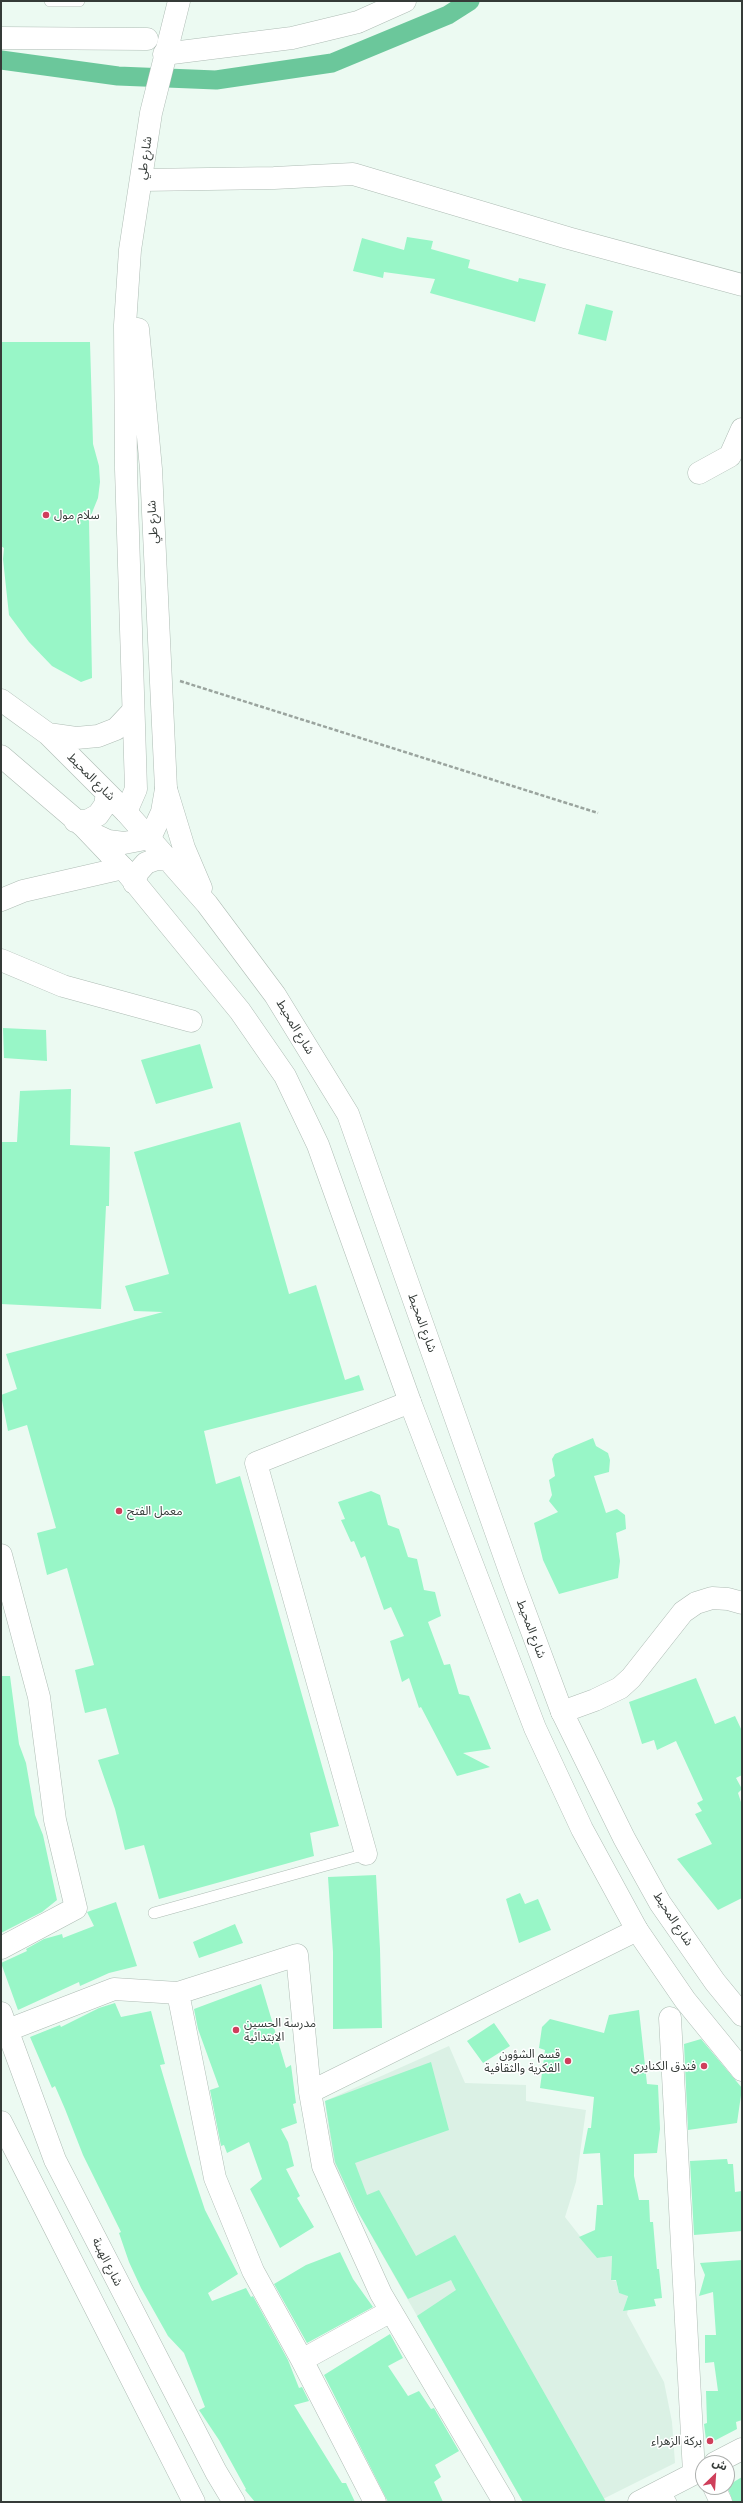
<!DOCTYPE html>
<meta charset="utf-8">
<style>
body{margin:0}
#map{position:relative;width:743px;height:2503px;overflow:hidden;background:#ecfaf2;font-family:"Roboto Serif","Noto Sans Arabic",serif}
canvas{display:block}
.frame{position:absolute;inset:0;border:2px solid #353b38;pointer-events:none}
.north{position:absolute;left:695px;top:2455px;width:40px;height:40px;box-sizing:border-box;background:#fff;border:1px solid #aeb1af;border-radius:50%;rotate:25deg;font-size:11px;font-weight:700;line-height:16px;text-align:center;color:#353b38}
.north::after{content:'';display:block;margin:auto;width:14px;height:18px;background:#cf3f5b;clip-path:polygon(50% 0,100% 100%,50% 72%,0 100%)}
</style>
<div id="map">
<canvas width="743" height="2503"></canvas>
<div class="frame"></div>
<div class="north">ش</div>
</div>
<script>
const g = document.querySelector('canvas').getContext('2d');
g.lineJoin = 'round';
function paint(path, color) {
  g.fillStyle = color;
  g.fill(path, 'evenodd');
}
function poly(rows) {
  const path = new Path2D();
  for (const r of rows) {
    path.moveTo(r[0], r[1]);
    for (let i = 2; i < r.length; i += 2) path.lineTo(r[i], r[i + 1]);
  }
  return path;
}
function stroke(path, color, width, dash) {
  g.strokeStyle = color;
  g.lineWidth = width;
  g.lineCap = dash ? 'butt' : 'round';
  g.setLineDash(dash || []);
  g.stroke(path);
}
function write(font, color, halo, rows, align = 'center') {
  g.font = font + ' "Roboto Serif","Noto Sans Arabic",serif';
  g.lineWidth = 3;
  g.setLineDash([]);
  g.textBaseline = 'middle';
  g.strokeStyle = halo;
  g.fillStyle = color;
  for (const [text, x, y, turn = 0] of rows) {
    g.save();
    g.translate(x, y);
    g.rotate((+turn || 0) * Math.PI / 180);
    g.textAlign = isNaN(turn) ? turn : align;
    if (halo) g.strokeText(text, 0, 0);
    g.fillText(text, 0, 0);
    g.restore();
  }
}
paint(poly([
 [449,2046,465,2083,526,2085,526,2101,586,2110,576,2182,565,2217,597,2258,612,2256,611,2280,616,2281,619,2293,628,2295,625,2306,628,2309,627,2314,664,2382,672,2422,675,2463,597,2502,523,2502,334,2170,325,2101]
]), '#dbf1e5');
stroke(poly([
 [1,60,118,76,216,80,332,63,448,15,470,1]
]), '#6bc79b', 19);
paint(poly([
 [407,237,433,241,431,249,470,260,468,268,518,282,519,278,546,284,535,322,430,293,435,279,384,272,383,278,353,271,362,238,404,250],
 [586,304,613,311,606,341,578,334],
 [1,342,90,342,93,444,99,466,100,482,98,498,89,520,92,678,81,682,52,666,29,642,9,615,3,559,4,548,1,546],
 [3,1028,46,1030,47,1061,4,1058],
 [200,1044,213,1088,156,1104,141,1060],
 [71,1089,70,1145,110,1147,109,1206,106,1206,101,1309,1,1304,1,1142,17,1142,20,1091],
 [240,1122,289,1294,316,1285,345,1380,359,1375,364,1390,204,1431,216,1484,240,1476,339,1826,310,1833,314,1856,159,1899,144,1845,125,1850,115,1809,98,1760,119,1754,106,1708,85,1713,75,1670,94,1665,67,1568,47,1575,37,1533,56,1528,27,1425,8,1431,1,1395,17,1389,6,1354,163,1312,134,1311,125,1286,169,1274,134,1152],
 [593,1438,596,1446,608,1453,610,1460,609,1472,594,1476,606,1513,617,1509,625,1515,626,1529,616,1533,620,1561,618,1578,559,1594,543,1560,534,1523,558,1512,549,1501,552,1495,549,1480,555,1476,552,1459,555,1454],
 [371,1491,380,1495,388,1525,399,1529,408,1557,417,1559,424,1590,435,1592,441,1616,428,1622,444,1665,450,1664,459,1694,469,1696,491,1749,463,1753,490,1767,457,1776,421,1707,419,1708,409,1678,402,1682,390,1641,404,1636,391,1607,384,1610,365,1556,361,1558,354,1541,351,1542,341,1520,345,1519,338,1502],
 [1,1676,10,1676,19,1744,26,1763,35,1815,43,1835,57,1900,42,1912,1,1933],
 [696,1678,715,1724,735,1716,742,1731,742,1775,736,1778,742,1789,738,1793,742,1805,742,1898,718,1910,677,1859,712,1844,695,1814,702,1811,697,1803,703,1800,676,1741,657,1750,654,1740,642,1744,629,1702],
 [376,1875,380,1949,382,2028,333,2029,333,1952,328,1877],
 [520,1893,525,1904,538,1899,551,1930,519,1943,506,1899],
 [116,1902,137,1966,109,1973,80,1986,79,1982,18,2010,1,1963,27,1951,26,1949,44,1939,62,1934,63,1938,94,1926,87,1912],
 [235,1924,243,1943,199,1958,193,1942],
 [261,1984,286,2068,291,2065,296,2103,293,2104,297,2123,281,2129,288,2142,294,2166,286,2169,300,2196,297,2198,314,2227,280,2248,250,2189,262,2179,249,2142,227,2153,224,2145,221,2146,210,2090,219,2087,198,2029,194,2009],
 [115,2003,121,2017,151,2011,165,2064,160,2065,187,2156,205,2210,238,2274,208,2293,212,2301,246,2288,251,2297,253,2296,288,2360,299,2388,302,2387,309,2401,294,2405,342,2483,346,2483,355,2502,255,2502,245,2490,246,2489,219,2440,199,2410,205,2407,184,2353,168,2336,141,2288,129,2262,119,2233,121,2232,83,2155,65,2109,55,2086,52,2088,30,2037,60,2025,61,2027,99,2008],
 [639,2010,647,2084,658,2085,660,2129,657,2153,634,2154,634,2176,639,2200,649,2200,650,2222,653,2222,657,2269,659,2269,662,2298,654,2299,656,2306,623,2311,628,2296,619,2293,616,2280,611,2280,612,2256,597,2258,579,2237,595,2230,597,2205,603,2205,600,2153,583,2154,588,2128,591,2128,594,2097,540,2088,545,2050,539,2048,542,2027,550,2019,604,2033,609,2015],
 [494,2023,510,2046,483,2063,467,2041],
 [701,2039,742,2088,737,2123,688,2130,684,2044],
 [431,2062,449,2130,355,2163,367,2195,379,2190,416,2256,455,2235,606,2502,523,2502,417,2316,456,2290,451,2280,408,2299,357,2210,335,2162,325,2101],
 [727,2159,728,2164,733,2164,735,2192,742,2191,742,2231,694,2235,690,2161],
 [340,2252,353,2279,373,2307,307,2343,274,2284,306,2265],
 [742,2260,742,2420,736,2422,737,2429,714,2441,706,2440,704,2424,707,2423,706,2391,718,2391,714,2362,705,2363,705,2335,716,2335,713,2292,699,2296,705,2275,700,2263],
 [390,2334,403,2358,388,2366,408,2396,419,2391,431,2409,434,2408,459,2451,435,2465,441,2477,434,2482,443,2502,388,2502,324,2375],
 [742,2477,742,2502,733,2502,727,2486]
]), '#98f6c7');
const lane = poly([
 [50,1,79,1],
 [154,1913,366,1854],
 [664,2489,671,2502]
]);
const street = poly([
 [1,38,147,39],
 [164,54,292,38,358,22,405,1],
 [142,180,274,178,353,174,568,238,742,285],
 [699,473,730,456,742,429],
 [1,900,23,891,123,868],
 [1,960,63,986,191,1021],
 [1,1555,39,1697,55,1820,76,1908,1,1948],
 [562,1712,595,1700,620,1688,631,1678,683,1612,696,1603,712,1598,728,1599,742,1603],
 [366,1854,256,1463,410,1402],
 [178,1993,215,2178,253,2271,302,2360,375,2502],
 [670,2018,694,2473],
 [8,2030,114,1989,178,1993,297,1955,310,2092,323,2166,381,2294,504,2502],
 [310,2092,637,1930],
 [302,2360,391,2311],
 [715,2463,742,2449],
 [714,2487,721,2502],
 [639,2502,703,2469]
]);
const secondary = poly([
 [138,329,151,469,166,789,162,812,150,838],
 [126,812,136,789,126,469,125,325,130,250,151,113,179,1],
 [1,2013,55,2160,216,2472,234,2502],
 [1,2122,194,2502]
]);
const primary = poly([
 [1,700,48,734,126,812,207,904,275,995,348,1114,514,1583,562,1712,624,1838,660,1903,715,1982,742,2015],
 [48,734,76,738,98,736,116,729,133,711],
 [1,756,84,827,123,868,240,1011,285,1076,318,1145,410,1402,535,1728,582,1829,637,1930,685,2000,742,2070],
 [166,789,184,848,201,888],
 [75,821,87,821,98,815,105,805,107,793],
 [93,834,108,841,124,843,150,838],
 [134,883,138,872,146,863,157,859,169,860]
]);
stroke(lane, '#aebcb4', 12);
stroke(street, '#aebcb4', 23);
stroke(secondary, '#aebcb4', 23);
stroke(primary, '#aebcb4', 23);
stroke(poly([
 [180,681,598,813]
]), '#9aa49e', 2.5, [4, 2]);
stroke(lane, '#fff', 11);
stroke(street, '#fff', 22);
stroke(secondary, '#fff', 22);
stroke(primary, '#fff', 22);
for (const [x, y, r, color] of [
 [46,515,4,"#cf3f5b"],
 [119,1511,4,"#cf3f5b"],
 [236,2030,4,"#cf3f5b"],
 [568,2061,4,"#cf3f5b"],
 [704,2066,4,"#cf3f5b"],
 [710,2441,4,"#cf3f5b"]
]) {
  const dot = new Path2D();
  dot.arc(x, y, r, 0, 2 * Math.PI);
  g.fillStyle = color;
  g.fill(dot);
  stroke(dot, '#fff', 1.5);
}
write('12px', '#353b38', '#fff', [
 ["شارع طي",145,158,-82],
 ["شارع طي",153,522,-93],
 ["شارع المحيط",91,777,45],
 ["شارع المحيط",295,1027,59],
 ["شارع المحيط",422,1323,70],
 ["شارع المحيط",531,1629,69],
 ["شارع المحيط",673,1919,57],
 ["شارع الهبنة",107,2262,63]
]);
write('12px', '#353b38', '#fff', [
 ["سلام مول",54,515],
 ["معمل الفتح",127,1511],
 ["مدرسة الحسين",244,2023],
 ["الابتدائية",244,2037],
 ["قسم الشؤون",560,2054,"right"],
 ["الفكرية والثقافية",560,2068,"right"],
 ["فندق الكنايري",696,2066,"right"],
 ["بركة الزهراء",702,2441,"right"]
], 'left');
</script>
